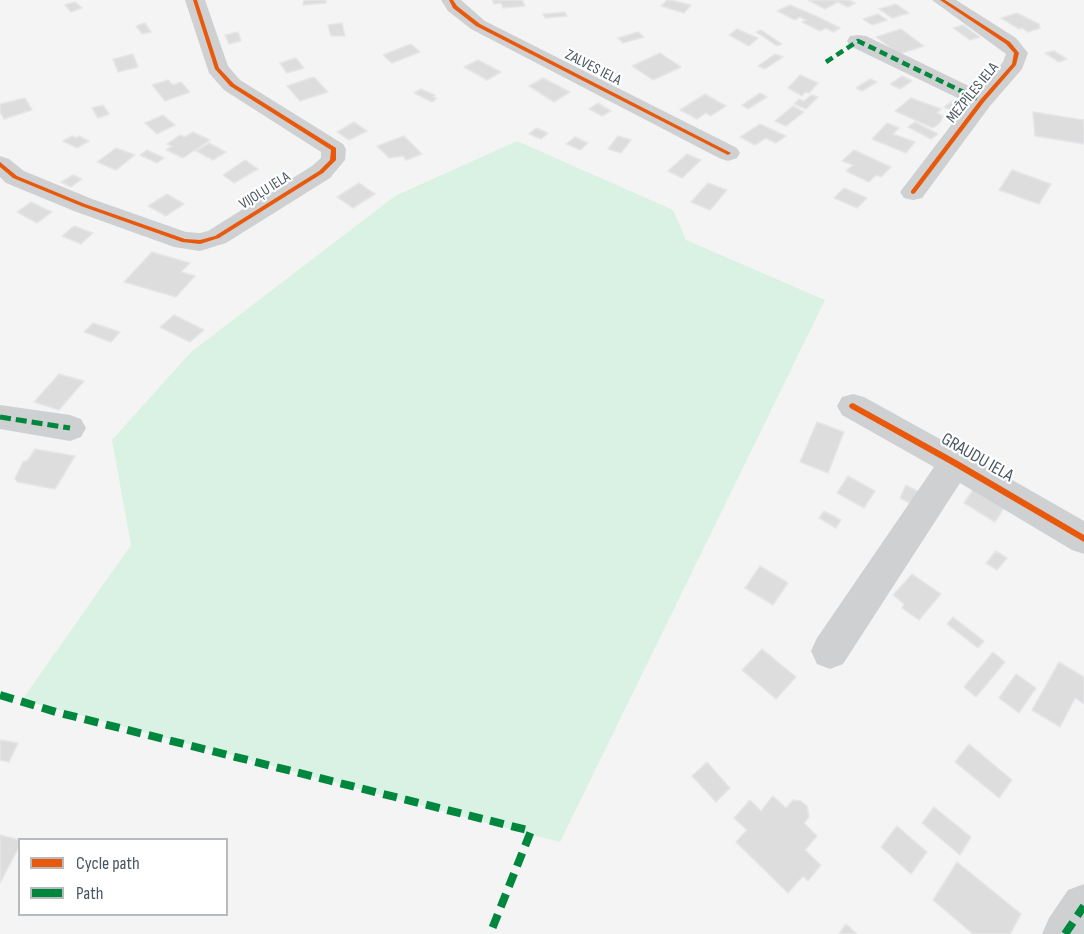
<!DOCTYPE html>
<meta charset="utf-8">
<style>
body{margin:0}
#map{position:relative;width:1084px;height:934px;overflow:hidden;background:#f4f4f4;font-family:"Sofia Sans Condensed",sans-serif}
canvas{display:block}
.legend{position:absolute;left:18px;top:838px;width:210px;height:78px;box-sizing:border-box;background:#fff;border:2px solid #b7bbc0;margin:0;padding:8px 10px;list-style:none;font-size:18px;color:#4a5661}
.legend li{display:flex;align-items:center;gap:12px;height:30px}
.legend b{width:30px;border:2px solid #b7bbc0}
</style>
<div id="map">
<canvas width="1084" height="934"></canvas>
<ul class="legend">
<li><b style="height:8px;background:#e8590c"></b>Cycle path</li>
<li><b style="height:8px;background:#00873e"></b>Path</li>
</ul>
</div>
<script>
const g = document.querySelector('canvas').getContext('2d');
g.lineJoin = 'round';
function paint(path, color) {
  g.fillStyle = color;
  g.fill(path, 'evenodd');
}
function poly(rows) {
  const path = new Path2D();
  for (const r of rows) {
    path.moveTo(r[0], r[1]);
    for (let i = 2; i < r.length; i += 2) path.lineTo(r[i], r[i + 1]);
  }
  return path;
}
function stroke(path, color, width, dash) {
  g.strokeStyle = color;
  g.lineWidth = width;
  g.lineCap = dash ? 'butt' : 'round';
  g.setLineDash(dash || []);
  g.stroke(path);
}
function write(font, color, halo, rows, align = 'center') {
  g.font = font + ' "Sofia Sans Condensed",sans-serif';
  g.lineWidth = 4.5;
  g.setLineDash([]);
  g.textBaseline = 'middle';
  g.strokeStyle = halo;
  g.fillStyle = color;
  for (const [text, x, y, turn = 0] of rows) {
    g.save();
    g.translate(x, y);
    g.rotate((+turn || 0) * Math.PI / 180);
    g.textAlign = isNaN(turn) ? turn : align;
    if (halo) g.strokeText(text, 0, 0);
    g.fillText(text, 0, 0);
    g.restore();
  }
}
paint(poly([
 [517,141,673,210,686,240,825,300,560,842,22,700,131,545,112,440,191,352,395,196]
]), '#d9f2e3');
const building = poly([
 [304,0,326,0,326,3,303,5,304,0],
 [492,0,522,0,525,6,503,8,501,3,494,4,492,0],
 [667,0,670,0,691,5,684,13,661,6,667,0],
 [808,0,849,0,855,3,848,7,838,2,825,9,808,0],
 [75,2,82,8,71,12,65,5,75,2],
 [896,4,909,13,892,18,879,9,896,4],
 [790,5,816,16,840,28,833,32,826,28,820,31,802,22,806,20,800,17,795,20,777,11,790,5],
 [565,12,567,16,545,18,543,14,565,12],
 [1017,13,1039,24,1040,28,1028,32,1022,28,1019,29,1001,18,1017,13],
 [878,14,887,20,872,25,863,19,878,14],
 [145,23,151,32,142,34,136,26,145,23],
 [342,23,345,36,331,36,328,25,342,23],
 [963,25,980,37,970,40,953,28,963,25],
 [737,29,758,38,749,46,729,35,737,29],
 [901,29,924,46,899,54,876,37,901,29],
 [761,30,782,44,777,46,756,32,761,30],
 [238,32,241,41,229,44,225,35,238,32],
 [638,32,644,37,623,43,618,38,638,32],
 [411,44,420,52,392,63,383,55,411,44],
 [1054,51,1067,59,1059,62,1045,53,1054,51],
 [660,53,681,67,653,80,632,66,660,53],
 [133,54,138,67,118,72,113,59,133,54],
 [775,54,783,57,765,69,758,66,775,54],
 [296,58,304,68,287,73,280,63,296,58],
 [478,60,501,72,487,80,464,67,478,60],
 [800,75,818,83,809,93,805,92,802,96,788,88,800,75],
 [902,76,912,81,900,89,890,84,902,76],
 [314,77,328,92,300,101,287,86,314,77],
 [543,78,570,92,554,102,529,86,543,78],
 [870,79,877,82,862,91,856,88,870,79],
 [168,80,173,85,181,82,190,92,165,101,152,85,168,80],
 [421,89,435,95,433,97,437,98,432,102,414,93,421,89],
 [760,93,767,97,748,109,742,105,760,93],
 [705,94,726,106,711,116,706,113,697,119,680,110,705,94],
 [811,95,818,97,806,109,794,104,799,99,804,101,811,95],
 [25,98,32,110,4,119,0,112,0,104,25,98],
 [911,98,941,109,937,113,943,116,940,123,933,128,895,111,911,98],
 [955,99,967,104,956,113,944,107,955,99],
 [598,103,611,111,602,116,589,109,598,103],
 [103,105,109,114,98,118,92,108,103,105],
 [793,106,804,112,786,126,775,121,793,106],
 [1033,112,1084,120,1084,144,1035,136,1033,112],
 [163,115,175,125,157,134,145,123,163,115],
 [354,122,367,131,349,140,337,132,354,122],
 [915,122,938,134,931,139,908,127,915,122],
 [887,123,899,128,893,134,915,142,906,153,872,139,887,123],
 [760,124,786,136,776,143,766,138,755,145,740,137,760,124],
 [536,128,548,133,541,139,529,134,536,128],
 [193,132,210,140,183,158,166,150,172,146,167,144,180,135,185,137,193,132],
 [72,136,76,138,79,136,89,141,77,148,63,141,72,136],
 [404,136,422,154,406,160,403,156,389,158,377,146,404,136],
 [618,136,631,140,621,153,608,149,618,136],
 [575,137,588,143,580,150,566,144,575,137],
 [209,143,226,152,213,160,196,151,209,143],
 [116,148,135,155,116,170,97,162,116,148],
 [147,150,164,158,157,163,140,155,147,150],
 [854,150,891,167,881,177,876,175,869,182,846,171,853,165,842,161,854,150],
 [687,154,701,160,682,178,668,171,687,154],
 [245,160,258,169,234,183,223,175,245,160],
 [1012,170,1051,184,1039,204,999,190,1012,170],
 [73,175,82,179,71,187,61,182,73,175],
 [359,183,375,194,353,208,337,197,359,183],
 [708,183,727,190,710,210,691,202,708,183],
 [844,188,867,198,857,208,834,198,844,188],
 [167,194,184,204,166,216,148,206,167,194],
 [31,202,52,212,37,223,17,212,31,202],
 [74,226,93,233,81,244,62,236,74,226],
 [152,252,190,263,181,272,195,276,176,297,124,282,152,252],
 [174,315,204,330,190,342,160,327,174,315],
 [93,323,120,332,111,342,84,332,93,323],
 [59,374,84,381,59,410,34,402,59,374],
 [817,422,844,432,828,473,800,462,817,422],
 [35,449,75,456,55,489,17,482,15,478,23,462,28,460,35,449],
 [848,476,875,491,864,508,837,493,848,476],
 [906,485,919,492,912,504,900,498,906,485],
 [973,490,1004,508,995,522,964,503,973,490],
 [824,511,841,520,836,528,819,518,824,511],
 [996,551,1007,558,997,570,986,563,996,551],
 [760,566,788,583,773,605,745,588,760,566],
 [912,574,941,594,919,620,902,608,904,604,893,595,912,574],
 [953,617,984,641,978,648,947,624,953,617],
 [762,649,796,677,776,699,742,670,762,649],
 [993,652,1005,662,976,697,964,687,993,652],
 [1059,662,1084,677,1084,704,1075,698,1060,727,1032,710,1059,662],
 [1016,674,1036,688,1019,713,999,698,1016,674],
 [0,740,18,743,9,762,0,760,0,740],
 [969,744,1012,780,999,798,955,762,969,744],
 [707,762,730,788,716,802,692,776,707,762],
 [773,796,786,808,793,800,801,801,807,806,809,817,804,823,817,836,805,850,821,865,808,881,803,876,788,893,736,842,747,830,734,818,750,800,761,811,773,796],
 [934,807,971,837,960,855,922,823,934,807],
 [897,826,927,852,911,874,881,847,897,826],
 [0,835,20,840,20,845,0,883,0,835],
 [957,862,1021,914,1010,934,973,934,933,900,957,862],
 [846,924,857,934,839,934,846,924]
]);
paint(building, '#ddddde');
stroke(building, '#e5e6e7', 1.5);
paint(poly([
 [185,0,205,0,228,66,240,80,343,144,346,149,345,160,330,178,226,243,200,251,174,247,74,211,6,183,0,177,0,156,9,159,24,171,92,199,186,232,200,233,208,231,312,166,321,158,321,152,224,90,209,73,185,0],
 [441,0,461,0,485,21,737,148,740,153,737,158,728,161,719,158,471,29,448,11,441,0],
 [932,0,956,0,1016,38,1028,53,1022,69,990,106,922,198,913,200,904,198,900,192,968,103,850,46,847,41,850,36,858,35,866,36,979,91,1003,62,1006,54,932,0],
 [853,394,864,397,967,454,1084,521,1084,554,1072,550,960,483,843,664,830,669,817,664,811,651,817,638,934,467,842,415,837,406,842,397,853,394],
 [0,405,70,415,81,419,86,428,81,437,70,441,0,429,0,405],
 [1084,884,1084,934,1042,934,1049,918,1068,890,1084,884]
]), '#ced0d2');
stroke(poly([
 [826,62,858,41,982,101]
]), '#00873e', 4.5, [8, 4.5]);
stroke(poly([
 [0,417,70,428]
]), '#00873e', 5, [11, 5]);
stroke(poly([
 [0,695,56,712,531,831,490,934],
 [1065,934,1084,906]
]), '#00873e', 8, [14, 8]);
paint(poly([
 [193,0,197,0,219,68,234,84,336,148,336,160,323,173,219,238,200,244,182,242,81,206,13,178,0,167,0,162,17,176,85,204,185,239,200,240,215,236,319,171,330,160,331,150,230,86,215,69,193,0],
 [449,0,453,0,457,6,480,24,731,153,728,155,726,154,476,26,453,8,449,0],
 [940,0,945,0,1010,42,1019,53,1016,65,984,102,915,193,913,194,911,193,911,191,980,100,1012,64,1014,53,1006,44,940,0],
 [853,403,958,461,1084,535,1084,542,952,465,850,408,849,406,850,404,853,403]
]), '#e8590c');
write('15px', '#4a5661', '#fff', [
 ["ZALVES IELA",593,68,27],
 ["MEŽPĪLES IELA",973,93,-51],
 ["VIJOĻU IELA",265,191,-32]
]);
write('18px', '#4a5661', '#fff', [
 ["GRAUDU IELA",977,458,30]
]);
</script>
